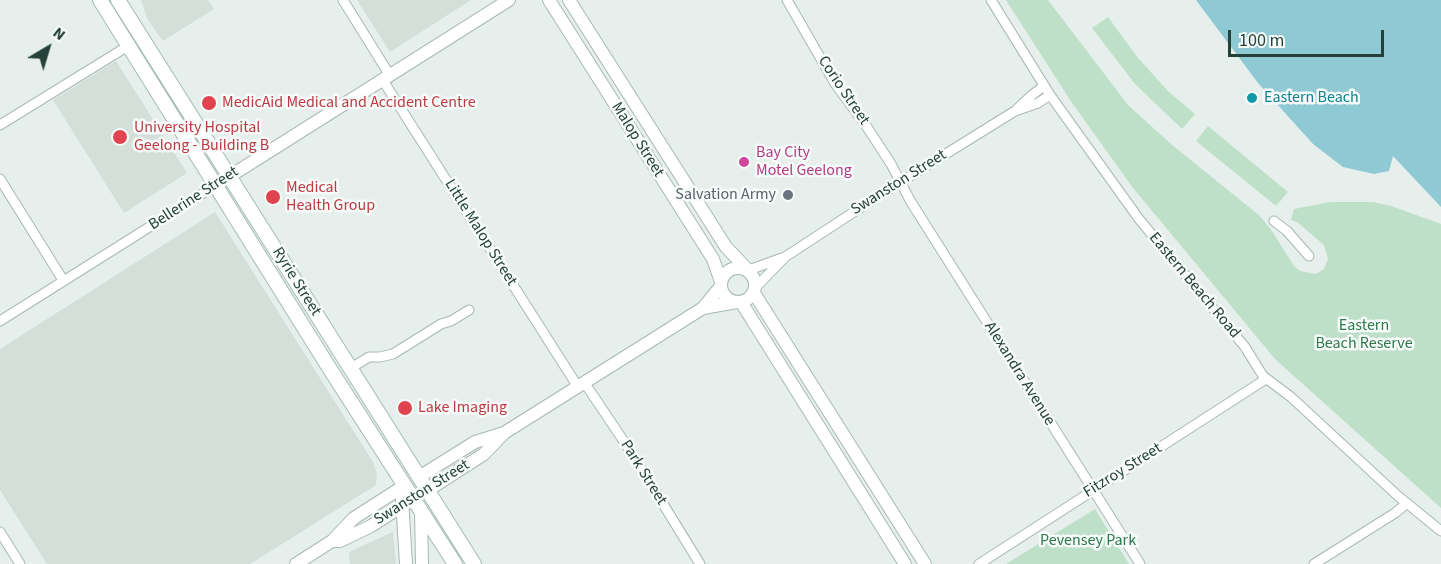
<!DOCTYPE html>
<style>
body{margin:0}
#map{position:relative;width:1441px;height:564px;overflow:hidden;background:#e6efeb;font-family:"Source Sans 3",sans-serif}
canvas{display:block}
.north{position:absolute;left:18px;top:18px;width:60px;height:60px;-webkit-text-stroke:4px #f7fbf9;paint-order:stroke;rotate:38deg;font-size:16px;font-weight:700;line-height:24px;text-align:center;color:#24423a}
.north::after{content:'';display:block;margin:auto;width:21px;height:27px;background:#24423a;clip-path:polygon(50% 0,100% 100%,50% 72%,0 100%)}
.scale{position:absolute;left:1228px;top:30px;width:156px;height:27px;box-sizing:border-box;border:3px solid #24423a;border-top:0;padding-left:8px;font-size:18px;line-height:21px;white-space:nowrap;color:#24423a;-webkit-text-stroke:4px #f7fbf9;paint-order:stroke}
</style>
<div id="map">
<canvas width="1441" height="564"></canvas>
<div class="north">N</div>
<div class="scale">100 m</div>
</div>
<script>
const g = document.querySelector('canvas').getContext('2d');
g.lineJoin = 'round';
function paint(path, color) {
  g.fillStyle = color;
  g.fill(path, 'evenodd');
}
function poly(rows) {
  const path = new Path2D();
  for (const r of rows) {
    if (r.length === 3) {
      path.moveTo(r[0] + r[2], r[1]);
      path.arc(r[0], r[1], r[2], 0, 2 * Math.PI);
      continue;
    }
    path.moveTo(r[0], r[1]);
    for (let i = 2; i < r.length; i += 2) path.lineTo(r[i], r[i + 1]);
  }
  return path;
}
function stroke(path, color, width, dash) {
  g.strokeStyle = color;
  g.lineWidth = width;
  g.lineCap = dash ? 'butt' : 'round';
  g.setLineDash(dash || []);
  g.stroke(path);
}
function write(font, color, halo, rows, align = 'center') {
  g.font = font + ' "Source Sans 3",sans-serif';
  g.lineWidth = 5;
  g.setLineDash([]);
  g.textBaseline = 'middle';
  g.strokeStyle = halo;
  g.fillStyle = color;
  for (const [text, x, y, turn = 0] of rows) {
    g.save();
    g.translate(x, y);
    g.rotate((+turn || 0) * Math.PI / 180);
    g.textAlign = isNaN(turn) ? turn : align;
    if (halo) g.strokeText(text, 0, 0);
    g.fillText(text, 0, 0);
    g.restore();
  }
}
paint(poly([
 [141,0,208,0,214,9,163,41,148,20],
 [357,0,471,0,390,52],
 [116,61,187,173,124,213,53,100],
 [215,212,373,462,377,474,376,485,250,564,47,564,0,490,0,349],
 [393,532,396,564,350,564,349,552]
]), '#d4dfda');
paint(poly([
 [1006,0,1048,0,1128,105,1171,144,1260,216,1272,231,1294,266,1300,271,1316,274,1324,269,1328,259,1324,245,1297,222,1291,220,1294,209,1330,202,1373,202,1391,206,1441,224,1441,508,1275,359,1133,188,1070,100],
 [1108,17,1138,58,1169,92,1195,114,1182,129,1135,84,1092,28],
 [1208,126,1288,192,1276,206,1196,141],
 [1095,509,1129,564,1006,564]
]), '#bfe0c8');
paint(poly([
 [1196,0,1441,0,1441,207,1393,156,1389,171,1374,174,1343,167,1313,144,1258,83]
]), '#8ec9d4');
const minor = poly([
 [343,0,389,74],
 [787,0,836,85,865,124,891,164,911,202,1140,564],
 [991,0,1050,95,1139,219,1245,347,1263,376,1291,397,1398,496,1441,531],
 [382,79,578,387],
 [1017,109,1032,95,1044,86],
 [0,125,128,46],
 [0,179,63,280],
 [1274,221,1287,231,1309,256],
 [749,270,782,258],
 [755,288,785,257,886,191,1015,111,1038,103,1050,95],
 [0,321,216,185],
 [351,368,369,357,380,357,393,354,441,324,451,321,469,310],
 [584,382,633,455,700,564],
 [0,532,20,564],
 [979,564,1266,379],
 [1314,564,1395,513,1406,504]
]);
const tertiary = poly([
 [549,0,713,259,721,282],
 [569,0,726,247,747,269],
 [216,185,509,0],
 [738,285,17],
 [754,293,925,564],
 [741,302,905,564],
 [703,308,737,302],
 [419,477,475,442,504,433,703,308,721,286],
 [428,490,484,454,504,433],
 [402,499,406,564],
 [421,511,422,564],
 [333,541,340,541,371,526,413,499],
 [296,564,332,541,354,518,404,486]
]);
const secondary = poly([
 [100,0,328,366,455,564],
 [118,0,474,564]
]);
stroke(minor, '#a8b8b2', 11);
stroke(tertiary, '#a8b8b2', 14);
stroke(secondary, '#a4bbb3', 16);
stroke(minor, '#fff', 9);
stroke(tertiary, '#fff', 12);
stroke(secondary, '#fff', 14);
for (const [x, y, r, color] of [
 [1252,98,6,"#0f9aa8"],
 [209,103,8,"#e0444e"],
 [120,137,8,"#e0444e"],
 [744,162,6,"#d1479c"],
 [788,195,6,"#6b7280"],
 [273,197,8,"#e0444e"],
 [405,408,8,"#e0444e"]
]) {
  const dot = new Path2D();
  dot.arc(x, y, r, 0, 2 * Math.PI);
  g.fillStyle = color;
  g.fill(dot);
  stroke(dot, '#f7fbf9', 2);
}
write('16px', '#24423a', '#f7fbf9', [
 ["Corio Street",843,91,56],
 ["Malop Street",637,140,58],
 ["Swanston Street",899,183,-32],
 ["Bellerine Street",194,199,-33],
 ["Little Malop Street",480,233,58],
 ["Ryrie Street",296,282,58],
 ["Eastern Beach Road",1194,286,50],
 ["Alexandra Avenue",1019,374,58],
 ["Fitzroy Street",1123,471,-32],
 ["Park Street",643,473,58],
 ["Swanston Street",422,493,-32]
]);
write('16px', '#0d838f', '#f7fbf9', [
 ["Eastern Beach",1264,98]
], 'left');
write('16px', '#be3a42', '#f7fbf9', [
 ["MedicAid Medical and Accident Centre",222,103],
 ["University Hospital",134,128],
 ["Geelong - Building B",134,146],
 ["Medical",286,188],
 ["Health Group",286,206],
 ["Lake Imaging",418,408]
], 'left');
write('16px', '#b23c85', '#f7fbf9', [
 ["Bay City",756,153],
 ["Motel Geelong",756,171]
], 'left');
write('16px', '#5b616d', '#f7fbf9', [
 ["Salvation Army",776,195]
], 'right');
write('16px', '#2d7a4b', '#f7fbf9', [
 ["Eastern",1364,326],
 ["Beach Reserve",1364,344],
 ["Pevensey Park",1088,541]
]);
</script>
